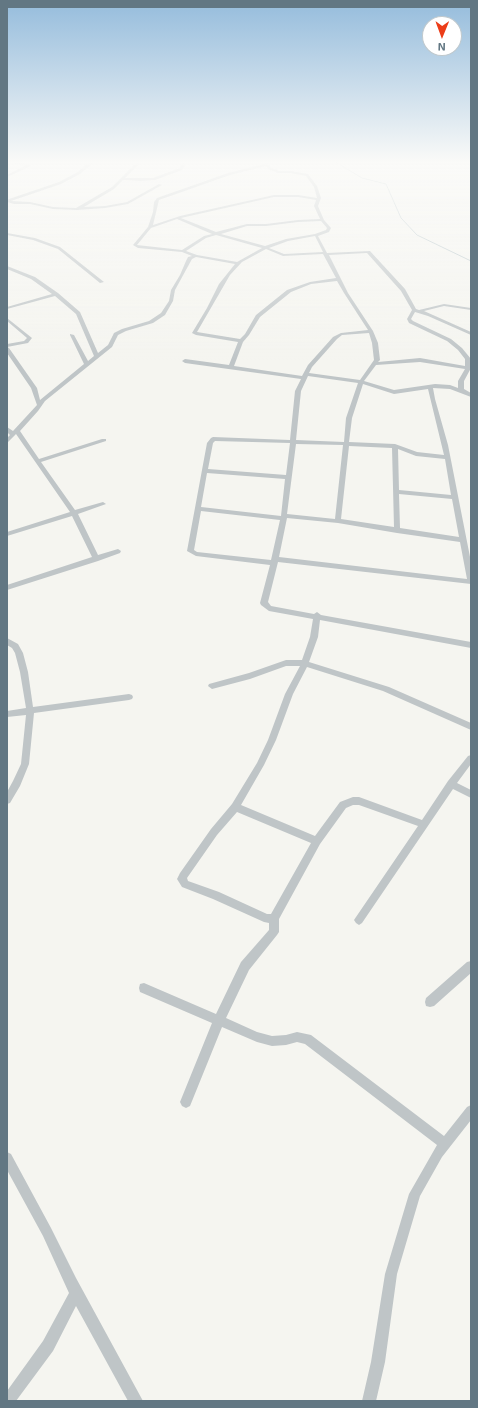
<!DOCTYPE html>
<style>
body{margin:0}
#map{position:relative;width:478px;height:1408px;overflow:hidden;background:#f5f5f0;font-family:"Exo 2",sans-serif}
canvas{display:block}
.frame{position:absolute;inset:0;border:8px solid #627783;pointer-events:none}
.north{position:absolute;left:422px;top:16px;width:40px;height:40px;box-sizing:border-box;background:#fff;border:1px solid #c0c9cd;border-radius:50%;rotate:181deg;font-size:11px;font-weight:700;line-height:16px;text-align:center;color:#627783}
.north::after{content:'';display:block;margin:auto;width:14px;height:18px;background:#ec3d19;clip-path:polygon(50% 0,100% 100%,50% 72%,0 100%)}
</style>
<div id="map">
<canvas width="478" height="1408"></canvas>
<div class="frame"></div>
<div class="north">N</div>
</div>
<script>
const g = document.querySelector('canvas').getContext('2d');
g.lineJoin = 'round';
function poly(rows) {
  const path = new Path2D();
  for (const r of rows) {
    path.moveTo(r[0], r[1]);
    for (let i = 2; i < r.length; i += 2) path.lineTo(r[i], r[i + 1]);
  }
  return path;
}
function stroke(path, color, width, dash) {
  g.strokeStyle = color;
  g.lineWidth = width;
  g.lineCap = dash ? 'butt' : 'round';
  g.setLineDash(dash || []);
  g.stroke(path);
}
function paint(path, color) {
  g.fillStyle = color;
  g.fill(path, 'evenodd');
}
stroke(poly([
 [337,163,362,178,386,184,401,218,417,235,471,261]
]), '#b9c7cb', 1);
paint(poly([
 [12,163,21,163,31,166,7,177,7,175,25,166,12,163],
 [88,163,93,163,80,174,61,184,11,201,30,202,53,207,76,208,112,187,136,163,140,163,125,178,153,178,180,168,182,163,186,163,182,170,155,180,141,181,123,180,114,189,84,207,105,206,127,202,159,184,162,185,128,204,105,208,77,210,53,209,30,204,14,204,7,202,7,200,9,199,59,182,78,172,88,163],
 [263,163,267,163,270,167,279,171,291,171,308,174,317,186,321,198,318,206,324,220,331,228,329,232,318,236,327,253,370,251,405,289,416,309,419,310,444,304,471,308,471,310,444,306,424,311,471,332,471,335,428,316,415,312,411,319,413,321,451,339,462,348,471,359,471,368,464,381,464,389,471,393,471,397,450,389,433,388,435,399,448,445,471,562,471,584,278,562,268,602,271,606,314,614,317,612,321,615,471,642,471,648,320,620,318,637,309,662,389,687,471,723,471,730,383,691,307,667,293,694,276,740,264,765,241,805,315,836,340,802,353,797,359,797,422,820,448,781,468,756,471,755,471,764,457,783,471,790,471,798,453,789,362,923,359,925,356,923,354,920,356,917,418,826,359,805,353,805,346,808,320,844,279,919,279,932,277,935,249,970,226,1018,257,1032,272,1036,286,1035,297,1032,311,1035,444,1136,467,1107,471,1105,471,1120,442,1157,420,1196,397,1274,385,1362,376,1401,362,1401,371,1362,385,1274,409,1194,437,1145,305,1044,297,1042,286,1045,272,1046,257,1042,222,1027,190,1106,186,1108,182,1106,180,1102,212,1023,140,992,139,988,140,984,144,983,216,1014,241,962,269,930,269,923,264,922,213,899,182,887,177,879,180,873,211,829,232,804,257,763,268,740,285,694,300,666,286,666,250,679,212,689,208,686,209,684,249,673,286,660,302,660,310,637,313,619,269,611,261,605,260,603,270,565,196,556,187,551,207,443,211,438,213,437,290,440,295,391,301,379,185,363,182,361,185,359,229,365,238,342,196,335,192,333,207,308,219,284,235,264,196,257,192,259,175,290,173,301,165,315,153,323,126,331,118,335,112,347,45,401,38,411,20,431,39,459,102,439,106,439,106,441,41,462,75,510,103,502,106,504,78,514,98,555,118,549,121,551,120,553,98,561,7,590,7,585,92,557,72,516,7,536,7,532,70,512,16,434,7,443,7,438,10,435,7,432,7,427,13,431,37,405,31,388,7,353,7,344,24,341,27,338,7,321,7,318,32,338,28,343,7,347,9,348,37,388,40,400,84,364,70,335,70,334,74,335,88,361,94,356,76,314,55,296,7,309,7,307,52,294,31,279,7,269,7,266,35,277,58,293,80,312,98,353,108,345,114,333,122,329,149,321,161,313,169,301,171,290,180,275,186,261,188,257,192,256,182,252,138,248,133,245,148,227,153,212,154,202,157,198,228,173,264,164,263,163],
 [266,166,268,169,278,173,291,173,306,176,314,187,317,198,298,195,274,195,180,216,153,225,159,200,230,175,266,166],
 [274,197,298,197,316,200,314,206,320,219,298,220,266,224,247,224,216,232,181,218,274,197],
 [177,219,212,234,204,236,182,250,137,245,151,228,177,219],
 [321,221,327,228,326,230,315,234,286,239,265,246,221,234,247,226,266,226,298,222,321,221],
 [216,235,262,248,237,262,197,255,186,251,206,238,216,235],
 [315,236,323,252,284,254,269,248,288,241,315,236],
 [266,249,283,256,323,254,336,278,310,282,287,290,256,315,245,334,240,339,197,332,230,275,242,262,266,249],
 [367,253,401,291,412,310,407,319,409,323,447,341,458,350,465,359,465,366,420,358,378,362,380,360,378,343,373,331,348,293,329,255,367,253],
 [337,281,344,293,368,330,341,333,333,337,308,365,302,376,234,366,243,342,249,335,260,317,291,292,311,284,337,281],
 [369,333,372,343,374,360,360,380,309,373,312,367,337,339,342,335,369,333],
 [420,362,465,369,458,381,458,388,450,385,435,384,394,390,364,381,376,365,420,362],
 [308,376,358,383,346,418,344,442,296,440,301,391,308,376],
 [363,384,394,394,428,389,444,455,417,452,395,444,349,442,352,418,363,384],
 [215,441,290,443,286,475,208,469,213,443,215,441],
 [296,444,343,445,335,519,287,514,296,444],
 [349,446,392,448,394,527,341,519,349,446],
 [398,449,416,456,445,459,451,495,399,490,398,449],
 [207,473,285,479,281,516,201,507,207,473],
 [399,494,452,499,459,537,400,528,399,494],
 [201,511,280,520,271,560,197,552,194,550,201,511],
 [287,518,338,523,397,533,460,542,467,579,279,557,287,518],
 [237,812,311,843,271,914,267,914,219,892,188,881,187,878,217,835,237,812],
 [7,233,35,238,60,247,104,282,100,283,58,249,33,240,7,235,7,233],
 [7,638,18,644,23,653,28,672,33,707,129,694,132,695,133,697,132,699,129,700,34,713,29,764,20,786,10,803,7,804,7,792,13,781,21,764,26,715,7,717,7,711,26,708,20,672,15,653,12,648,7,645,7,638],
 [471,961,471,973,434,1006,430,1007,426,1006,425,1002,426,998,467,962,471,961],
 [7,1152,11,1154,51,1228,76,1278,143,1401,128,1401,76,1306,53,1351,16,1401,7,1401,7,1391,43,1341,69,1293,43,1236,7,1170,7,1152]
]), '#bfc5c7');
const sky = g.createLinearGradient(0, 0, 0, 360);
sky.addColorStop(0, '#95bcdc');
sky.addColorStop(0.45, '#fafaf8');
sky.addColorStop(1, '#fafaf800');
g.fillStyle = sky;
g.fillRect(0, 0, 478, 360);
</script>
